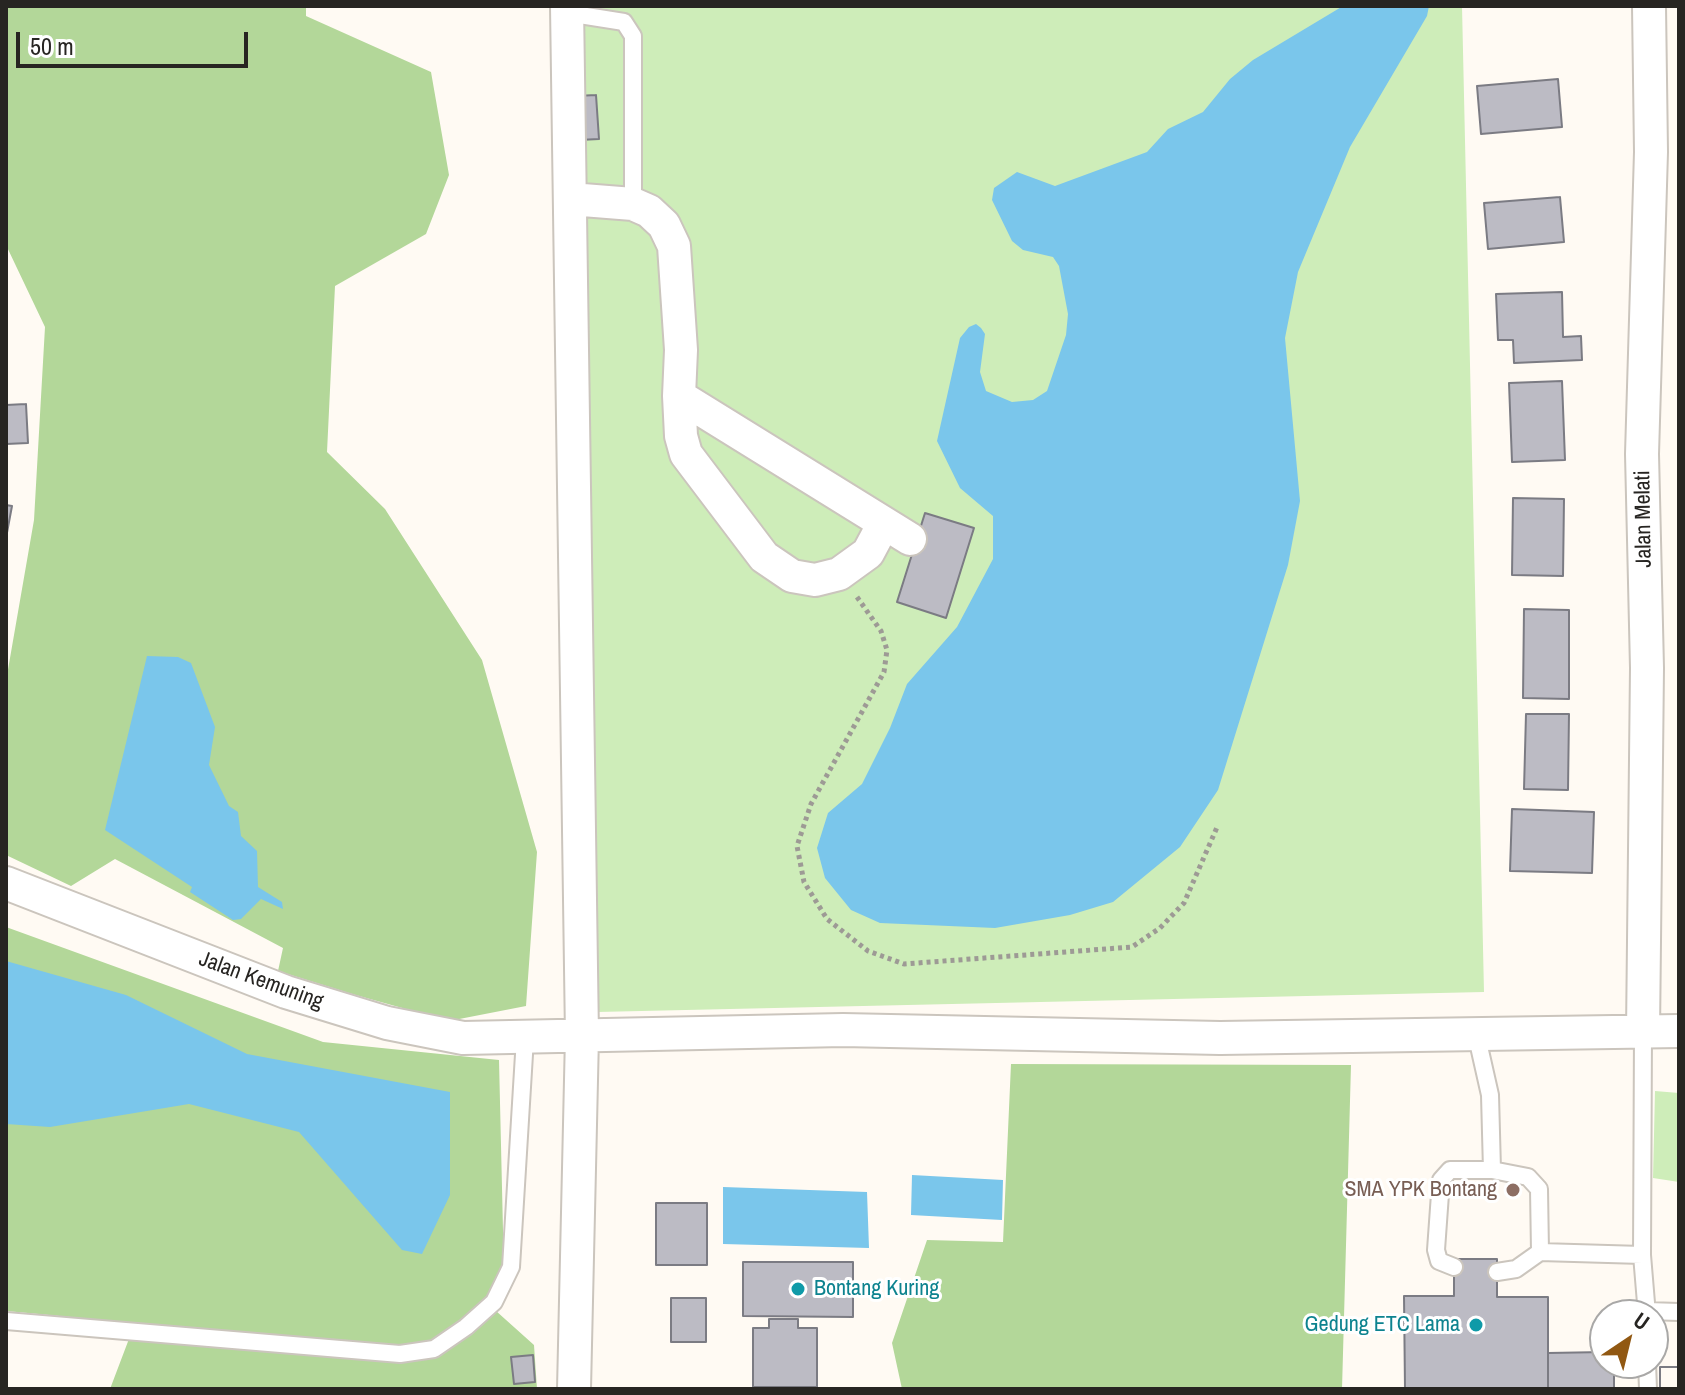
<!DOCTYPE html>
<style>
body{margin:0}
#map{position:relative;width:1685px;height:1395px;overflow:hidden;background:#fffaf3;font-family:"Archivo Narrow",sans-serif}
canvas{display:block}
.frame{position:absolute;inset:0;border:8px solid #272522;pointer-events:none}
.north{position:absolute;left:1589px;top:1299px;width:80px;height:80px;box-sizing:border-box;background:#fff;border:2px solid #a9a8a7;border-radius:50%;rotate:35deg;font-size:22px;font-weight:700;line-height:32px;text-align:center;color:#272522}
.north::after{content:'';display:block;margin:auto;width:28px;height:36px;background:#915812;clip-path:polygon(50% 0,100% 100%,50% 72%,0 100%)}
.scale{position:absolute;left:16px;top:32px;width:232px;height:36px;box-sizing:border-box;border:4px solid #272522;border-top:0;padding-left:10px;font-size:24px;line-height:28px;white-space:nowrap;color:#272522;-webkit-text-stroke:6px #fff;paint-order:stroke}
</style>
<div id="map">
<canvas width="1685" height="1395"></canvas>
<div class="frame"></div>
<div class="north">U</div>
<div class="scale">50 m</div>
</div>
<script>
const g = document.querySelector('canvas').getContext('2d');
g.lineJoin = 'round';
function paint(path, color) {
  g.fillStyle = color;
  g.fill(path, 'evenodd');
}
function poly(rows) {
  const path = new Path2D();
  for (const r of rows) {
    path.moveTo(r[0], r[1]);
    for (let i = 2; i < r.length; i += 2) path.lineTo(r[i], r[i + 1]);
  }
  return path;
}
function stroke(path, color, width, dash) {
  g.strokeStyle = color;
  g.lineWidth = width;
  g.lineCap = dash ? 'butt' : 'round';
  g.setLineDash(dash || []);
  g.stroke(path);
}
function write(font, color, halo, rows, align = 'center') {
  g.font = font + ' "Archivo Narrow",sans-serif';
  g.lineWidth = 6;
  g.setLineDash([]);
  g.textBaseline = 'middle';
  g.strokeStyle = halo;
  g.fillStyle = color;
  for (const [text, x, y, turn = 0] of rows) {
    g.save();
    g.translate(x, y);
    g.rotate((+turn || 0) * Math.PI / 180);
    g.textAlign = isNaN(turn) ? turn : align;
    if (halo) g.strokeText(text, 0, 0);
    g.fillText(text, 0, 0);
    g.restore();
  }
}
paint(poly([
 [571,6,1462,6,1484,992,597,1012],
 [1655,1091,1679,1093,1679,1182,1653,1178]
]), '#ceedb9');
paint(poly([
 [6,6,306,6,306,16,431,72,449,175,426,234,335,286,327,452,385,509,482,660,537,852,526,1006,449,1021,352,994,278,971,283,948,115,859,71,886,6,855,6,681,34,520,45,327,6,245],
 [6,927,323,1042,499,1060,504,1273,486,1302,534,1345,537,1389,110,1389,135,1323,6,1311],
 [1011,1064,1351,1065,1342,1389,902,1389,892,1343,927,1240,1003,1242]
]), '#b3d799');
paint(poly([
 [1343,6,1429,6,1427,16,1350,147,1298,272,1285,338,1300,501,1288,565,1218,790,1180,847,1113,902,1070,915,995,928,880,923,851,910,825,878,817,848,828,813,862,784,890,728,907,684,957,627,993,559,993,516,960,488,937,441,960,338,969,327,976,324,981,328,985,334,980,372,986,391,1012,402,1033,400,1047,391,1066,335,1068,314,1059,266,1053,257,1023,250,1012,241,992,200,994,188,1017,172,1055,186,1147,152,1168,129,1203,112,1230,79,1253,60],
 [147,656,178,657,191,663,215,727,209,765,229,806,238,812,241,836,257,851,258,887,282,902,283,909,261,899,241,919,233,920,190,892,192,887,105,830],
 [6,961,126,995,247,1054,450,1092,450,1195,422,1254,402,1250,299,1132,189,1104,50,1127,6,1124],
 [912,1175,1003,1180,1002,1220,911,1215],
 [723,1187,867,1192,869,1248,723,1244]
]), '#7ac6eb');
const building = poly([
 [1558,79,1562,127,1481,134,1477,86,1558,79],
 [596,95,599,139,579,140,576,96,596,95],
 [1560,197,1564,242,1488,249,1484,203,1560,197],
 [1562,292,1563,337,1581,336,1582,360,1514,363,1513,340,1498,340,1496,294,1562,292],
 [1562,381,1565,460,1512,462,1509,383,1562,381],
 [26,404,28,443,6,444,6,405,26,404],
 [1513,498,1564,499,1563,576,1512,575,1513,498],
 [6,505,12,506,6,538,6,505],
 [925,513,974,528,946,618,897,602,925,513],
 [1524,609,1569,610,1569,699,1523,698,1524,609],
 [1526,714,1569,714,1568,790,1524,789,1526,714],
 [1512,809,1594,812,1592,873,1510,871,1512,809],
 [656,1203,707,1203,707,1265,656,1265,656,1203],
 [1454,1259,1497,1259,1497,1297,1548,1297,1548,1389,1405,1389,1404,1296,1454,1296,1454,1259],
 [743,1262,853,1262,853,1317,743,1316,743,1262],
 [671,1298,706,1298,706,1342,671,1342,671,1298],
 [769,1319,798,1319,798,1328,817,1328,817,1387,753,1387,753,1328,769,1328,769,1319],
 [1605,1352,1605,1363,1614,1363,1614,1389,1548,1389,1548,1353,1605,1352],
 [533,1355,535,1382,514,1384,511,1357,533,1355],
 [1660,1367,1679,1367,1679,1389,1660,1389,1660,1367],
 [1660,1367,1679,1367,1679,1389,1660,1389,1660,1367]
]);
paint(building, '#bcbbc4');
stroke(building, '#7b7b83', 2);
const lane = poly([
 [567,13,624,22,633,36,633,204],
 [1643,1032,1642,1255,1647,1315],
 [1476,1033,1490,1095,1492,1170],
 [1540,1252,1642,1255],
 [1454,1267,1439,1261,1436,1250,1441,1180,1450,1170,1492,1170,1528,1177,1539,1189,1540,1252,1516,1269,1497,1272],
 [1647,1311,1679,1312],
 [6,1321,400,1354,434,1349,466,1327,494,1302,511,1267,525,1038],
 [1647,1363,1648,1389]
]);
const street = poly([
 [567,6,582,1036,574,1389],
 [570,199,633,204,649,211,664,225,674,246,681,350,679,396,910,539],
 [679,396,681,436,686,454,764,557,792,576,815,580,839,574,868,553,884,523],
 [6,883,286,992,387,1023,463,1038,843,1030,1220,1038,1679,1031],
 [1643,1032,1647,668,1642,454,1651,152,1649,6]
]);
stroke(lane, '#cbc5bd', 20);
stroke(street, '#cbc5bd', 36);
stroke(poly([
 [857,597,881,631,887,650,884,672,811,804,797,846,804,882,827,919,868,951,904,964,1132,947,1160,928,1184,903,1218,825]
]), '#9d9a95', 5, [4, 4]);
stroke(lane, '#fff', 16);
stroke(street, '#fff', 32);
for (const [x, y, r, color] of [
 [1513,1190,8,"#8d6e63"],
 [798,1289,8,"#0f9aa8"],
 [1476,1325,8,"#0f9aa8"]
]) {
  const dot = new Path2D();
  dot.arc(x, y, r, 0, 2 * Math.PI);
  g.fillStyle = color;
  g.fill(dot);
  stroke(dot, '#fff', 3);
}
write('22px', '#272522', '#fff', [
 ["Jalan Melati",1644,519,-91],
 ["Jalan Kemuning",261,981,20]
]);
write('22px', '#785e54', '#fff', [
 ["SMA YPK Bontang",1497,1190]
], 'right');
write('22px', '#0d838f', '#fff', [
 ["Bontang Kuring",814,1289],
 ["Gedung ETC Lama",1460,1325,"right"]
], 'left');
</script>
